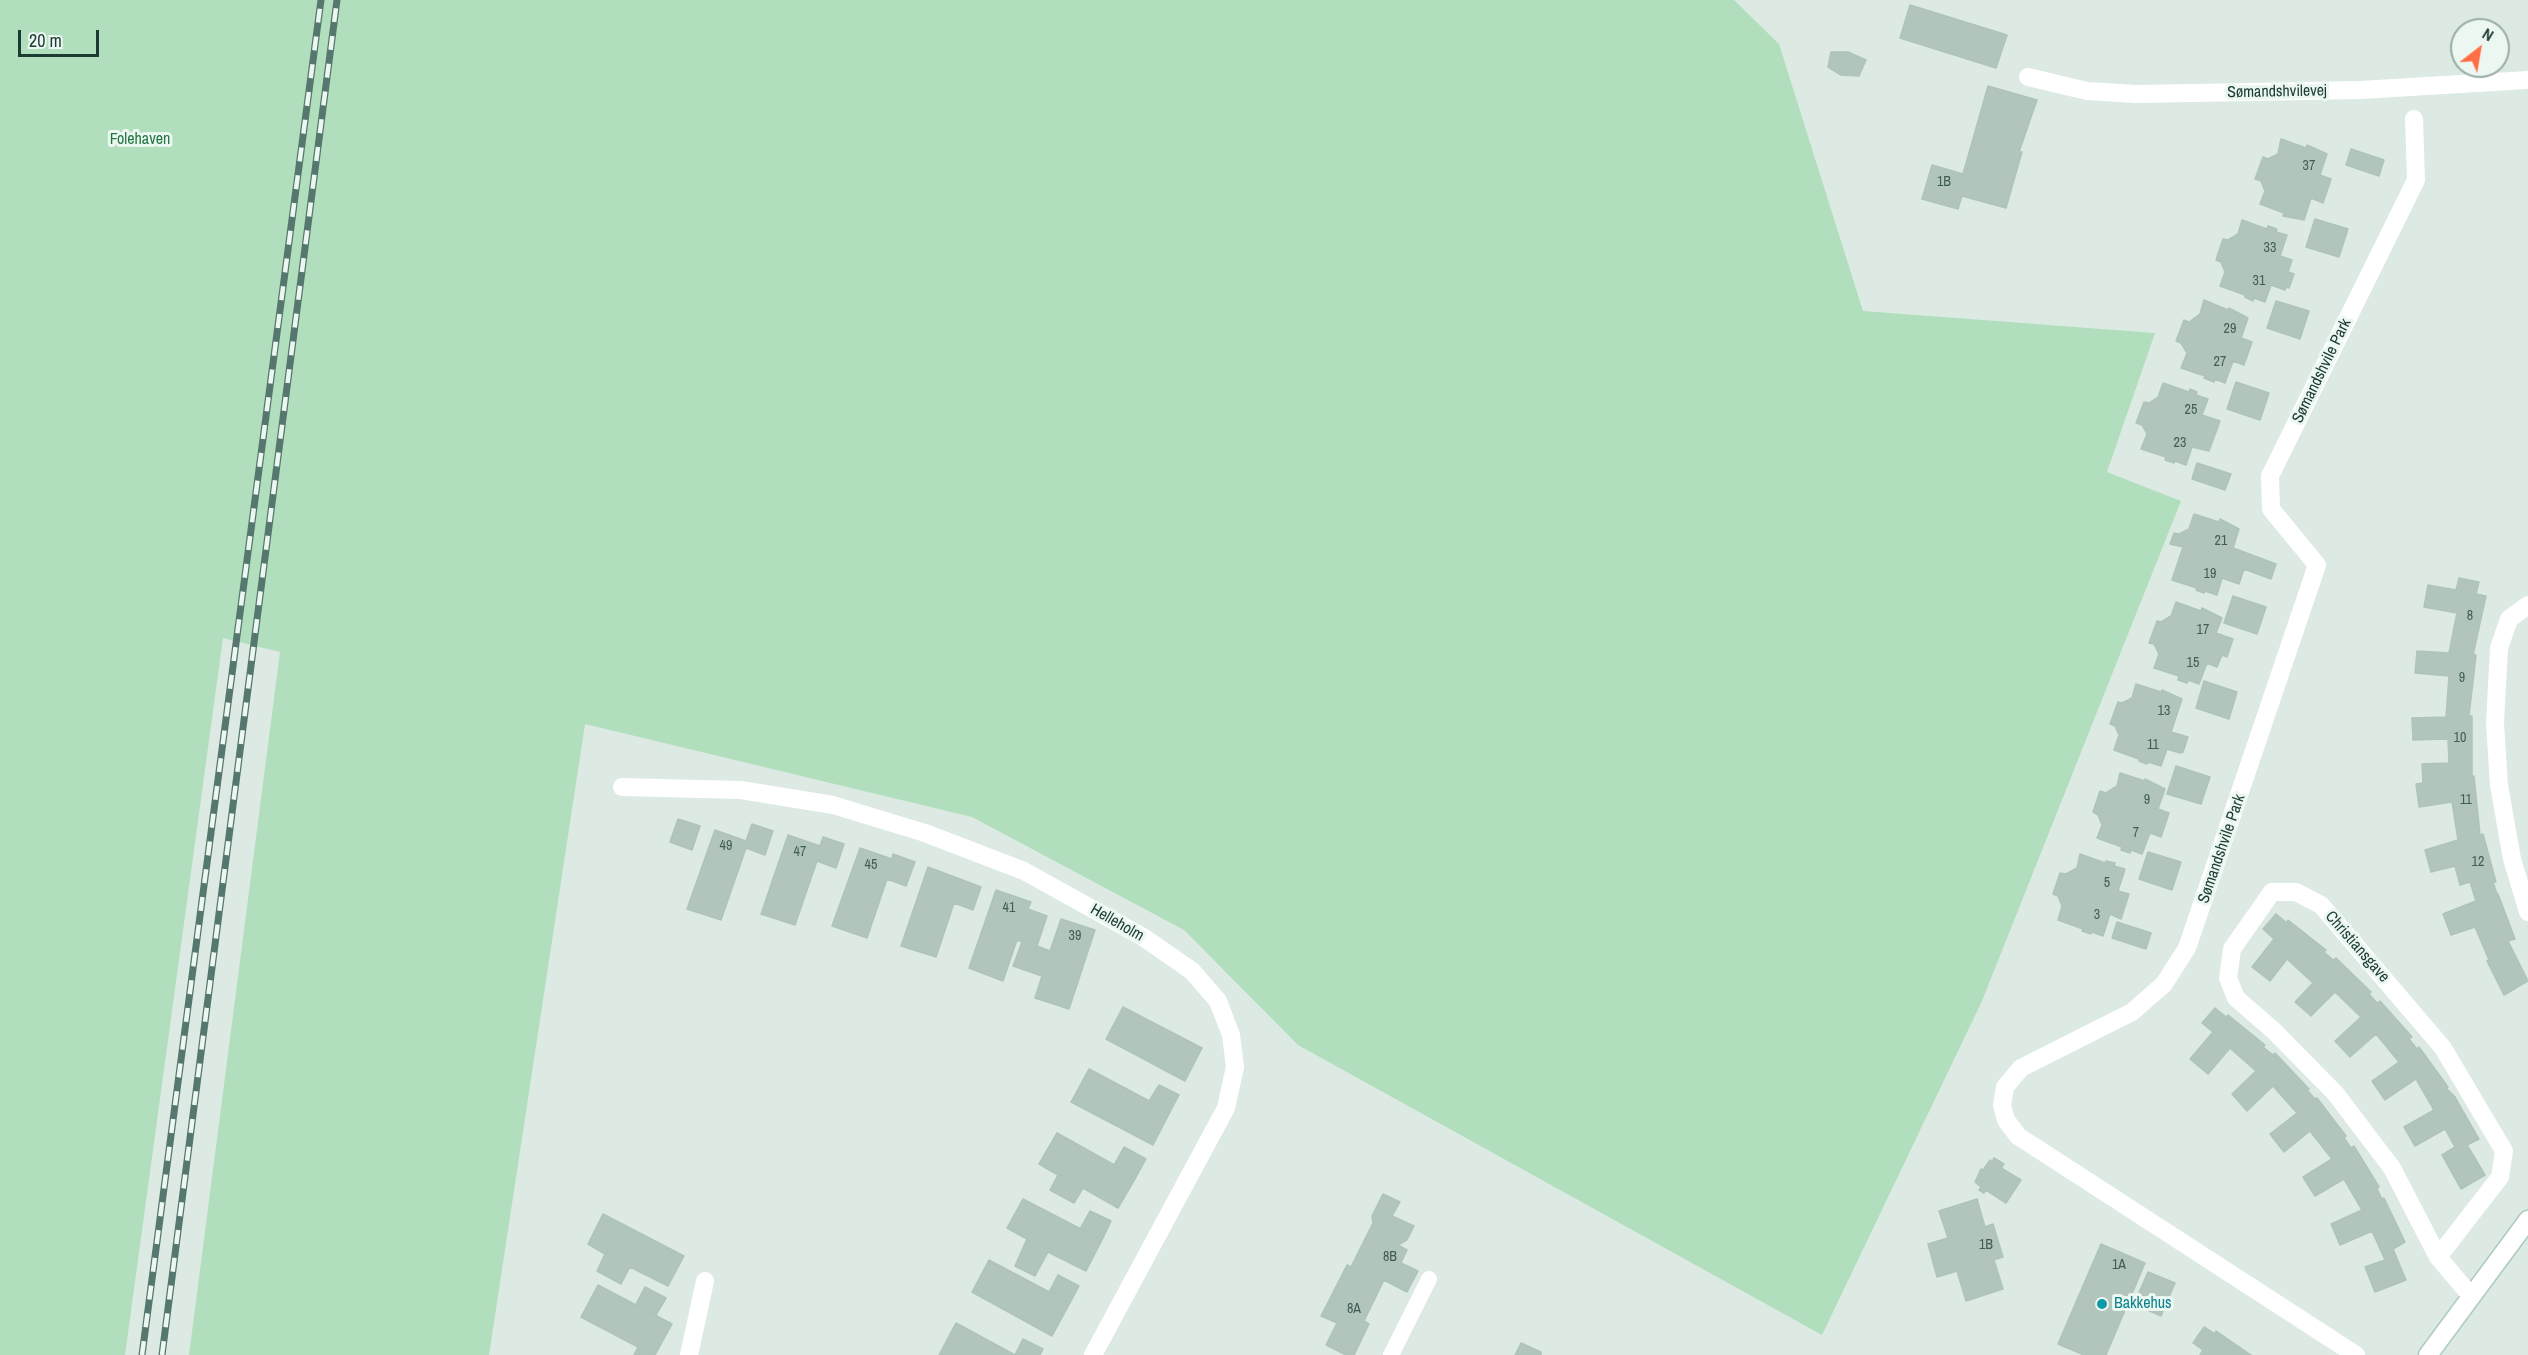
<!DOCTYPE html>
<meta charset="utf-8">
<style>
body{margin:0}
#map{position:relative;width:2528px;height:1355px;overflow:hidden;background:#dceae3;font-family:"Archivo Narrow",sans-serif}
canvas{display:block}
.north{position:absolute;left:2450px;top:18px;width:60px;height:60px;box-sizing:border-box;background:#ecf7f1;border:2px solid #99aca5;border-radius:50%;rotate:31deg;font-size:16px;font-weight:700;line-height:24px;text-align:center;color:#1c3b32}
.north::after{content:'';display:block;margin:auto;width:21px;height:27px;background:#ff6f45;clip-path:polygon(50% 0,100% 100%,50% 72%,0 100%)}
.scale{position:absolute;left:18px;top:30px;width:81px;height:27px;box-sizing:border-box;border:3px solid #1c3b32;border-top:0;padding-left:8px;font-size:18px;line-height:21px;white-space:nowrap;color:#1c3b32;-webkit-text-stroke:4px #ecf7f1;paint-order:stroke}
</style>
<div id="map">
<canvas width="2528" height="1355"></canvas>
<div class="north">N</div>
<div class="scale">20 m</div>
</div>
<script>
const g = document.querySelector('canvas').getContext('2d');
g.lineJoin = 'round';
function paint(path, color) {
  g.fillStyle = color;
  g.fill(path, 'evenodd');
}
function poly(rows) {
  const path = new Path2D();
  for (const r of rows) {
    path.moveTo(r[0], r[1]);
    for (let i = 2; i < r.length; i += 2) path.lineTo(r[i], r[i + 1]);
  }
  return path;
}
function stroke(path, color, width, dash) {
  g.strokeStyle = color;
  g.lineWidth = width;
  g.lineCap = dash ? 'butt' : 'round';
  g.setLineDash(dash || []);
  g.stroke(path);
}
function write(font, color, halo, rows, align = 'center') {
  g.font = font + ' "Archivo Narrow",sans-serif';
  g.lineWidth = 6;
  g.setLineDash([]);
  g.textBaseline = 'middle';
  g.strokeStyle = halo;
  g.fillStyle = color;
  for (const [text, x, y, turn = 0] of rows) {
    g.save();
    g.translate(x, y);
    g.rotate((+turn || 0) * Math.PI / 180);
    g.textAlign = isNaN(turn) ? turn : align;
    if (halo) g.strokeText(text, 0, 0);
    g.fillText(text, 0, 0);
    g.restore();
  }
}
paint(poly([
 [0,0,1734,0,1779,44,1863,311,2155,333,2107,472,2181,501,1982,1001,1822,1335,1298,1045,1184,930,972,817,585,724,489,1355,189,1355,280,652,223,638,125,1355,0,1355]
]), '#b1dfbd');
const building = poly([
 [1910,5,2007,35,1996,68,1900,38,1910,5],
 [1831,52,1848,52,1866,60,1859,76,1841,75,1828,67,1831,52],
 [1988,86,2037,100,2019,152,2022,152,2006,208,1962,196,1958,209,1922,199,1932,165,1963,174,1988,86],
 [2281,139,2306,148,2307,145,2327,154,2320,175,2331,179,2323,203,2311,198,2304,220,2283,216,2284,213,2260,204,2265,191,2261,181,2255,179,2263,157,2268,159,2278,154,2281,139],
 [2351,149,2384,160,2379,176,2346,165,2351,149],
 [2315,219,2348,229,2339,257,2306,247,2315,219],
 [2242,220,2267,229,2268,226,2277,229,2276,232,2287,235,2280,256,2292,260,2288,272,2294,274,2289,288,2286,287,2285,290,2271,285,2265,302,2254,298,2253,301,2245,297,2245,295,2220,286,2225,272,2221,262,2216,260,2223,239,2228,240,2238,234,2242,220],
 [2204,300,2228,310,2229,308,2248,318,2241,338,2252,342,2244,365,2233,361,2225,383,2215,379,2214,382,2204,378,2205,376,2181,368,2187,353,2181,343,2176,341,2184,320,2189,322,2200,314,2204,300],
 [2276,301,2309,311,2300,339,2267,328,2276,301],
 [2236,382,2269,393,2260,420,2227,409,2236,382],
 [2163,383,2189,392,2190,389,2197,392,2196,395,2208,399,2202,415,2220,421,2209,451,2192,447,2186,465,2175,461,2174,463,2165,460,2166,457,2141,449,2147,434,2142,425,2136,423,2144,402,2149,403,2158,397,2163,383],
 [2197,463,2231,474,2225,490,2192,479,2197,463],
 [2194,514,2219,522,2220,519,2239,529,2233,548,2276,564,2271,579,2244,569,2239,584,2222,578,2217,595,2205,591,2204,593,2196,590,2197,588,2172,580,2183,547,2170,544,2174,533,2179,534,2189,529,2194,514],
 [2459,578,2479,582,2476,594,2486,596,2473,655,2476,655,2469,716,2472,716,2472,776,2474,776,2480,835,2483,834,2496,882,2493,882,2497,894,2498,894,2515,939,2508,941,2528,981,2504,995,2487,961,2489,960,2475,927,2451,935,2443,914,2476,901,2470,882,2460,885,2455,866,2431,872,2425,850,2458,840,2452,802,2419,807,2416,784,2423,783,2422,764,2449,763,2448,739,2413,740,2412,718,2446,717,2449,676,2415,673,2417,651,2449,653,2457,613,2424,607,2428,585,2456,590,2459,578],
 [2233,596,2266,607,2257,634,2224,623,2233,596],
 [2176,602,2201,611,2202,608,2222,618,2216,633,2233,639,2227,657,2222,655,2217,667,2207,663,2199,684,2188,680,2187,683,2178,680,2179,676,2154,668,2159,654,2154,644,2149,643,2157,621,2161,622,2171,616,2176,602],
 [2204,681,2237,692,2229,719,2196,708,2204,681],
 [2136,684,2161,692,2162,690,2182,699,2171,732,2188,737,2183,752,2180,753,2167,749,2161,766,2148,762,2147,764,2139,761,2139,759,2114,750,2119,735,2115,726,2110,724,2118,702,2122,703,2132,698,2136,684],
 [2176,766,2210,777,2201,804,2167,794,2176,766],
 [2120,773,2145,781,2145,779,2165,789,2158,809,2169,813,2161,837,2150,833,2142,854,2131,850,2130,853,2121,850,2122,847,2097,838,2102,825,2098,815,2093,812,2100,791,2106,793,2117,786,2120,773],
 [678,819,700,826,692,850,670,842,678,819],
 [752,824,773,831,765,855,746,848,721,920,687,909,715,830,746,841,752,824],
 [788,835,820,846,823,837,844,844,836,868,817,861,795,925,761,914,788,835],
 [860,848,892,859,893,854,915,862,906,886,887,879,867,938,832,926,860,848],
 [2148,852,2181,862,2172,890,2139,879,2148,852],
 [2080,854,2105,863,2106,861,2115,863,2114,866,2125,869,2118,891,2129,894,2121,919,2110,914,2103,936,2092,932,2091,934,2082,931,2083,929,2058,920,2062,906,2058,896,2053,894,2060,873,2066,874,2077,868,2080,854],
 [928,867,981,887,973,910,954,903,936,957,901,946,928,867],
 [996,890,1031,902,1028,909,1047,916,1037,946,1050,951,1061,919,1095,930,1069,1009,1035,998,1042,976,1013,966,1022,942,1017,940,1003,981,969,968,996,890],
 [2276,914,2287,923,2288,920,2326,950,2324,952,2333,960,2336,958,2371,992,2369,994,2377,1003,2380,1001,2412,1037,2409,1039,2417,1049,2419,1047,2448,1087,2446,1088,2455,1097,2479,1139,2467,1145,2485,1175,2461,1189,2442,1155,2455,1147,2445,1129,2415,1146,2404,1127,2434,1110,2416,1079,2385,1100,2372,1081,2399,1062,2376,1034,2350,1057,2335,1041,2361,1017,2335,992,2311,1016,2295,1002,2313,983,2287,959,2270,981,2252,967,2274,939,2263,929,2276,914],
 [2117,922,2151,933,2146,949,2112,938,2117,922],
 [1123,1007,1202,1048,1185,1081,1106,1039,1123,1007],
 [2215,1008,2226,1017,2228,1015,2265,1045,2263,1047,2273,1055,2275,1053,2309,1089,2307,1090,2315,1099,2317,1098,2346,1136,2344,1138,2351,1148,2354,1146,2379,1187,2377,1189,2382,1199,2384,1198,2405,1242,2393,1249,2406,1280,2375,1292,2365,1267,2385,1260,2372,1231,2340,1245,2331,1224,2362,1210,2344,1179,2315,1196,2303,1177,2332,1159,2310,1131,2284,1152,2270,1134,2297,1113,2273,1086,2247,1111,2232,1094,2256,1071,2230,1048,2208,1074,2190,1059,2213,1032,2202,1023,2215,1008],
 [1089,1069,1170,1112,1153,1145,1071,1102,1089,1069],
 [1159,1085,1179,1095,1170,1112,1149,1101,1159,1085],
 [1057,1133,1136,1177,1118,1208,1083,1188,1074,1203,1050,1190,1058,1175,1039,1164,1057,1133],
 [1124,1147,1146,1159,1136,1177,1114,1165,1124,1147],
 [1994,1158,2004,1164,2001,1168,2021,1180,2006,1203,1986,1190,1984,1193,1979,1190,1981,1187,1975,1182,1981,1169,1983,1170,1990,1160,1992,1162,1994,1158],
 [1383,1194,1400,1202,1392,1216,1414,1226,1407,1240,1398,1245,1407,1250,1401,1263,1418,1271,1407,1292,1384,1280,1364,1321,1369,1324,1354,1355,1346,1355,1326,1345,1337,1323,1321,1316,1347,1265,1351,1267,1373,1223,1372,1216,1383,1194],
 [1023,1199,1102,1240,1086,1271,1048,1252,1035,1276,1015,1266,1027,1239,1007,1228,1023,1199],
 [1977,1199,1985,1227,1993,1224,2003,1257,1994,1260,2003,1289,1966,1301,1957,1271,1937,1277,1928,1244,1948,1238,1939,1211,1977,1199],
 [1090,1211,1111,1221,1102,1240,1080,1229,1090,1211],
 [603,1214,684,1256,668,1286,630,1267,621,1284,597,1271,605,1254,588,1244,603,1214],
 [2101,1244,2145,1263,2106,1355,2084,1355,2058,1344,2101,1244],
 [989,1260,1070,1303,1052,1336,972,1292,989,1260],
 [2148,1272,2175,1283,2161,1316,2134,1304,2148,1272],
 [1058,1275,1079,1286,1070,1303,1049,1292,1058,1275],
 [598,1285,672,1324,655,1355,634,1355,638,1347,581,1317,598,1285],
 [645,1287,666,1298,656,1315,636,1304,645,1287],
 [956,1323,1015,1355,939,1355,956,1323],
 [2204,1327,2215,1334,2216,1331,2251,1355,2200,1355,2203,1350,2193,1343,2204,1327],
 [1023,1339,1043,1349,1040,1355,1015,1355,1023,1339],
 [1521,1343,1541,1352,1541,1355,1515,1355,1521,1343]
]);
paint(building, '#b1c5bc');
stroke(building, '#aec4ba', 1.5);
const secondary = poly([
 [2428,1355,2528,1220]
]);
stroke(secondary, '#aecbc0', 21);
stroke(poly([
 [1391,1355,1429,1279]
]), '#fff', 16);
stroke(poly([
 [2028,77,2087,91,2137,94,2360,90,2528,80],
 [2528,605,2509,619,2499,648,2495,723,2499,785,2512,859,2528,912],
 [622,787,741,790,833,805,925,833,1024,871,1143,937,1192,971,1218,1001,1231,1035,1235,1067,1226,1108,1093,1355],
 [2438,1257,2500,1177,2504,1151,2443,1048,2321,905,2296,892,2272,892,2232,949,2228,978,2236,998,2274,1031,2335,1093,2392,1168,2438,1257,2471,1296],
 [689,1355,705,1281],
 [2356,1355,2018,1136,2006,1120,2002,1105,2005,1087,2021,1068,2132,1012,2164,984,2187,948,2317,565,2271,509,2270,476,2416,180,2414,119]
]), '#fff', 18);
stroke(secondary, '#fff', 18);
const rail = poly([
 [142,1355,321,0],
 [162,1355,337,0]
]);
stroke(rail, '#56776e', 7);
stroke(rail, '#ecf7f1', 4.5, [14]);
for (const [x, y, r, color] of [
 [2102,1304,6,"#0f9aa8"]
]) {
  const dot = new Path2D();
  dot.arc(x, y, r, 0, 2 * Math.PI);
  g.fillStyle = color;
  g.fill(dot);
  stroke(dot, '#ecf7f1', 2);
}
write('14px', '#415e54', null, [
 ["37",2309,166],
 ["1B",1944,182],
 ["33",2270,248],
 ["31",2259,281],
 ["29",2230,329],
 ["27",2220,362],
 ["25",2191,410],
 ["23",2180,443],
 ["21",2221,541],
 ["19",2210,574],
 ["8",2470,616],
 ["17",2203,630],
 ["15",2193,663],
 ["9",2462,678],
 ["13",2164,711],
 ["10",2460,738],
 ["11",2153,745],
 ["9",2147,800],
 ["11",2466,800],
 ["7",2136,833],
 ["49",726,846],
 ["47",800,852],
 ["12",2478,862],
 ["45",871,865],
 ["5",2107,883],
 ["41",1009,908],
 ["3",2097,915],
 ["39",1075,936],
 ["1B",1986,1245],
 ["8B",1390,1257],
 ["1A",2119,1265],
 ["8A",1354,1309]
]);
write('16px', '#1c3b32', '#ecf7f1', [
 ["Sømandshvilevej",2277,92,-1],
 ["Sømandshvile Park",2322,371,-64],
 ["Sømandshvile Park",2222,849,-71],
 ["Helleholm",1117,923,30],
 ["Christiansgave",2357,947,49]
]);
write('16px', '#227641', '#ecf7f1', [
 ["Folehaven",140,140]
]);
write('16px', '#0d838f', '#ecf7f1', [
 ["Bakkehus",2114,1304]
], 'left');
</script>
